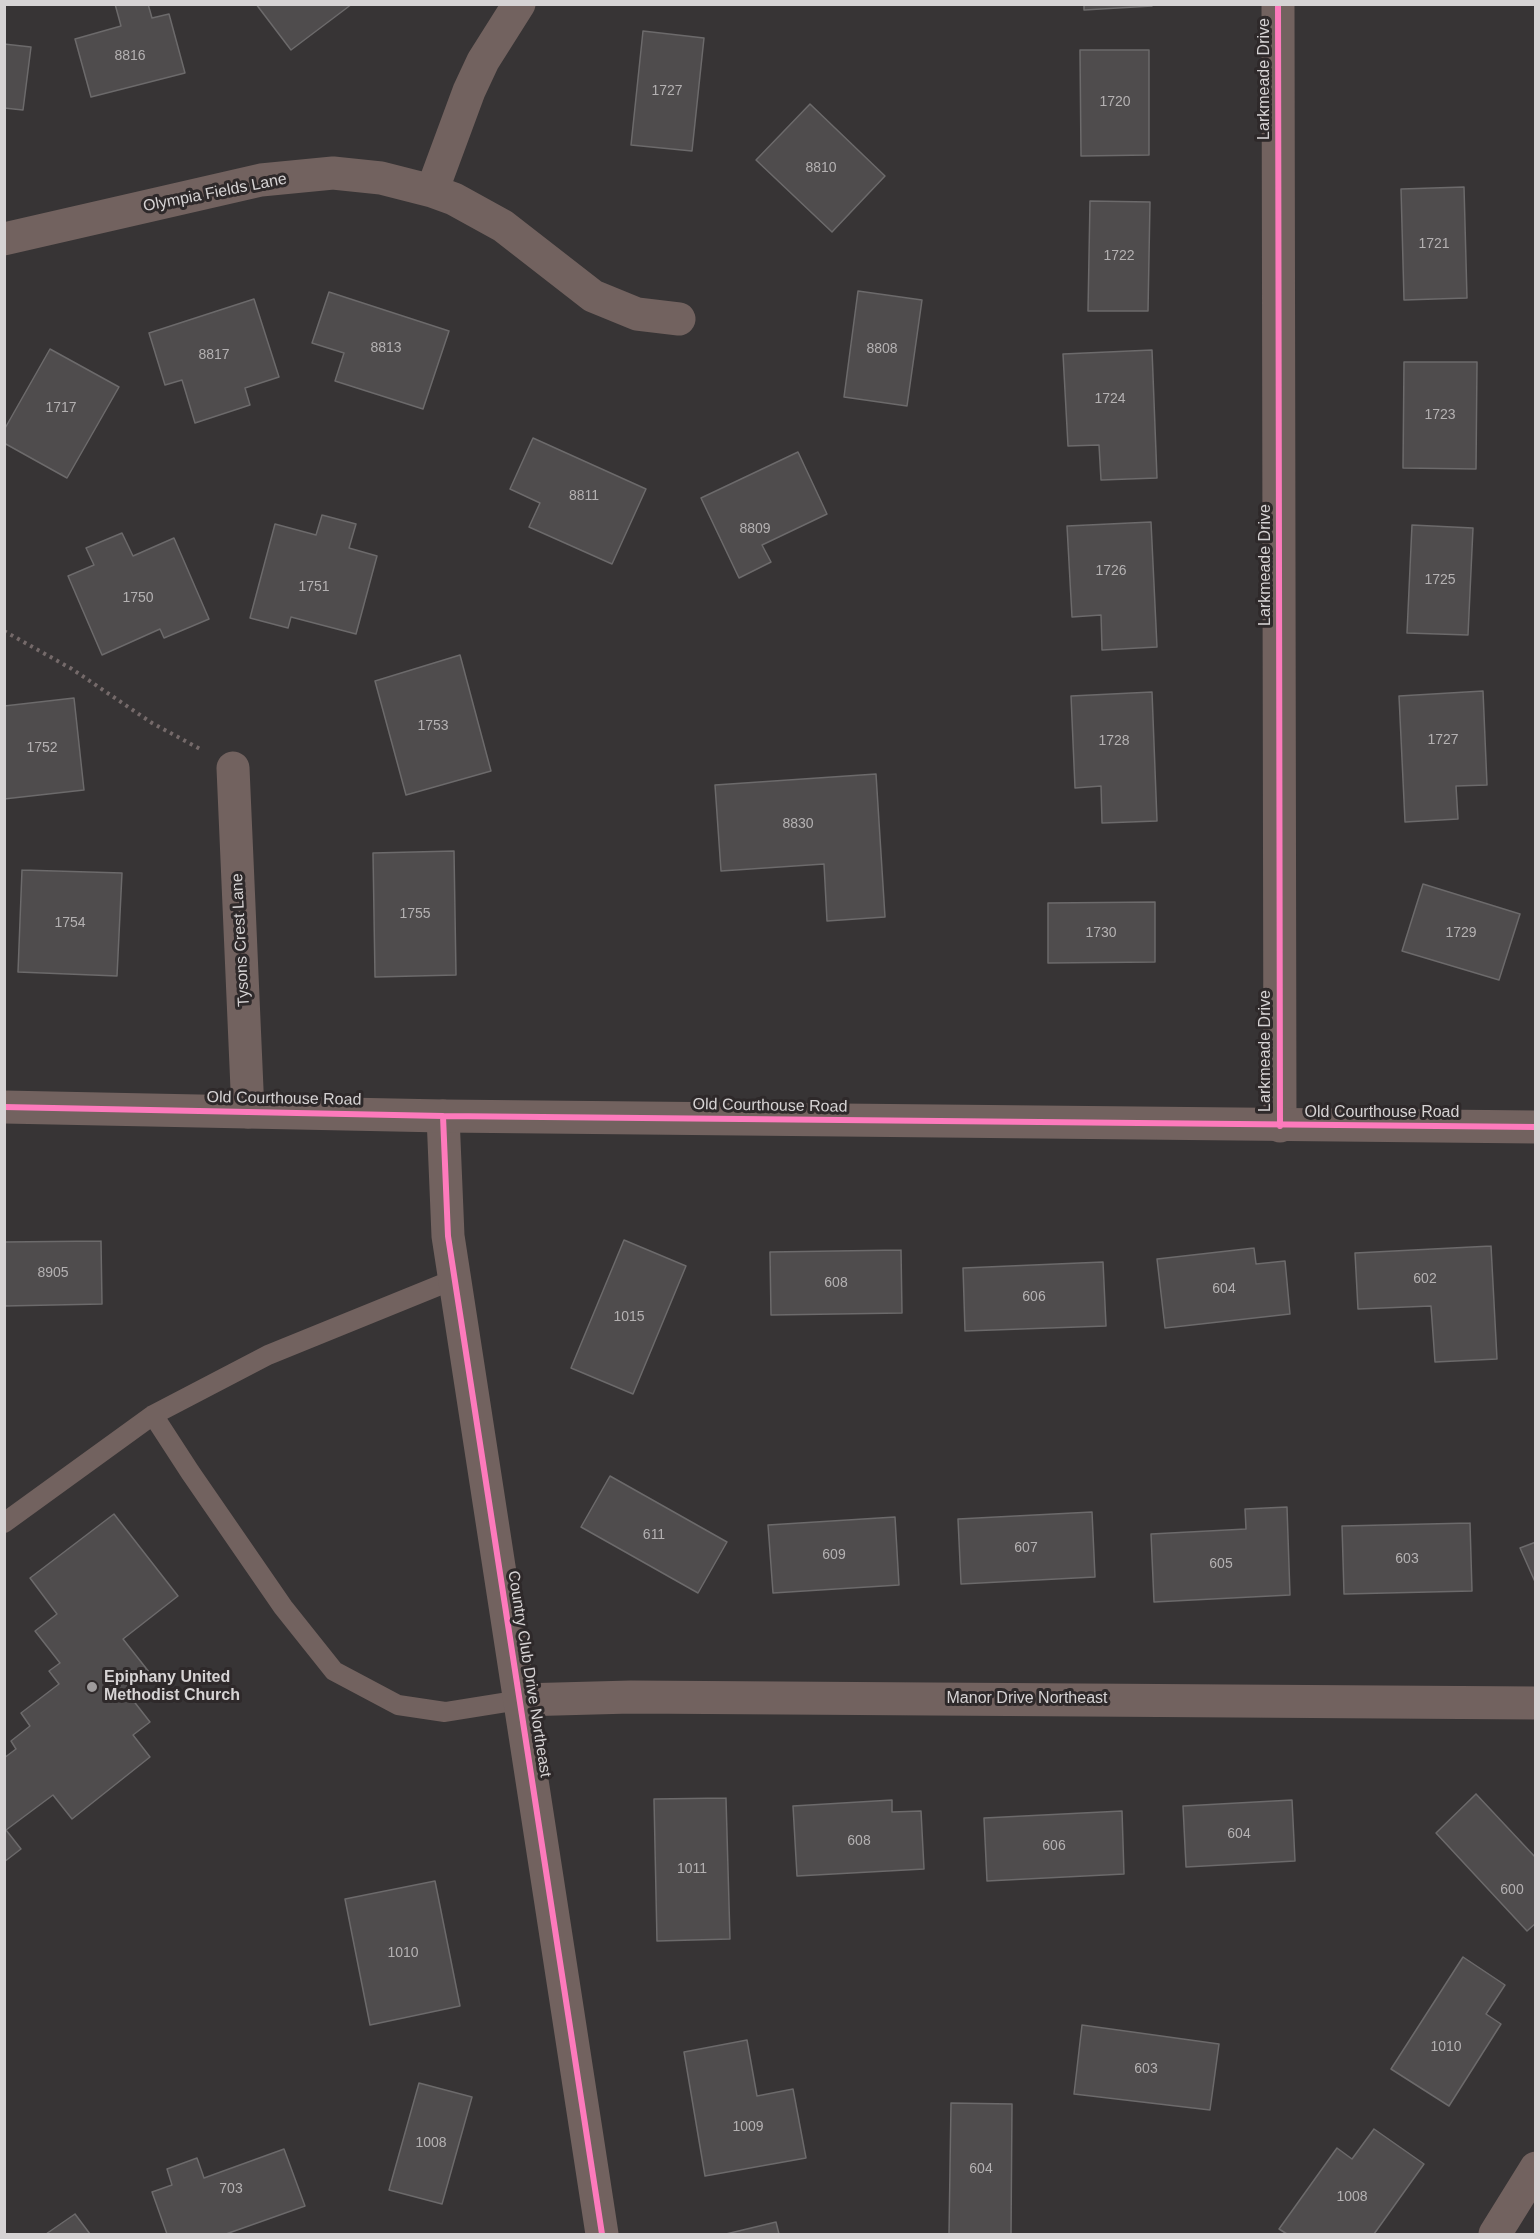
<!DOCTYPE html>
<style>
body{margin:0}
#map{position:relative;width:1540px;height:2239px;overflow:hidden;background:#373435;font-family:Arial,sans-serif}
canvas{display:block}
.frame{position:absolute;inset:0;border:6px solid #d6d3d4;pointer-events:none}
</style>
<div id="map">
<canvas width="1540" height="2239"></canvas>
<div class="frame"></div>
</div>
<script>
const g = document.querySelector('canvas').getContext('2d');
g.lineJoin = 'round';
function paint(path, color) {
  g.fillStyle = color;
  g.fill(path, 'evenodd');
}
function poly(rows) {
  const path = new Path2D();
  for (const r of rows) {
    path.moveTo(r[0], r[1]);
    for (let i = 2; i < r.length; i += 2) path.lineTo(r[i], r[i + 1]);
  }
  return path;
}
function stroke(path, color, width, dash) {
  g.strokeStyle = color;
  g.lineWidth = width;
  g.lineCap = dash ? 'butt' : 'round';
  g.setLineDash(dash || []);
  g.stroke(path);
}
function write(font, color, halo, rows, align = 'center') {
  g.font = font + ' Arial,sans-serif';
  g.lineWidth = 6;
  g.setLineDash([]);
  g.textBaseline = 'middle';
  g.strokeStyle = halo;
  g.fillStyle = color;
  for (const [text, x, y, turn = 0] of rows) {
    g.save();
    g.translate(x, y);
    g.rotate((+turn || 0) * Math.PI / 180);
    g.textAlign = isNaN(turn) ? turn : align;
    if (halo) g.strokeText(text, 0, 0);
    g.fillText(text, 0, 0);
    g.restore();
  }
}
const building = poly([
 [115,4,148,4,152,18,169,14,185,73,91,97,75,39,121,26,115,4],
 [256,4,352,4,291,50,256,4],
 [1084,4,1152,4,1152,6,1084,10,1084,4],
 [643,31,704,38,692,151,631,145,643,31],
 [4,44,31,47,23,110,4,108,4,44],
 [1080,50,1149,50,1149,155,1081,156,1080,50],
 [810,104,885,176,832,232,756,160,810,104],
 [1464,187,1467,298,1404,300,1401,189,1464,187],
 [1090,201,1150,202,1148,311,1088,311,1090,201],
 [858,291,922,300,907,406,844,397,858,291],
 [329,292,449,331,423,409,335,381,344,353,312,343,329,292],
 [254,299,279,377,245,388,250,405,195,423,182,380,165,385,149,333,254,299],
 [50,349,119,387,67,478,4,443,4,430,50,349],
 [1152,350,1157,478,1101,480,1099,445,1068,446,1063,354,1152,350],
 [1404,362,1477,362,1476,469,1403,468,1404,362],
 [533,438,646,489,612,564,529,527,540,503,510,489,533,438],
 [798,452,827,514,762,545,771,562,739,578,701,498,798,452],
 [322,515,356,524,349,548,377,556,356,634,291,617,288,628,250,618,275,524,316,535,322,515],
 [1151,522,1157,647,1102,650,1101,615,1072,617,1067,526,1151,522],
 [1412,525,1473,528,1468,635,1407,633,1412,525],
 [122,533,133,556,174,538,209,619,164,638,160,629,102,655,68,576,94,565,86,548,122,533],
 [460,655,491,771,406,795,375,681,460,655],
 [1483,691,1487,785,1456,786,1458,819,1405,822,1399,696,1483,691],
 [1152,692,1157,821,1102,823,1101,786,1075,788,1071,696,1152,692],
 [74,698,84,790,4,799,4,706,74,698],
 [876,774,885,917,827,921,824,864,721,871,715,785,876,774],
 [454,851,456,975,375,977,373,853,454,851],
 [22,870,122,873,117,976,18,972,22,870],
 [1423,884,1520,914,1499,980,1402,951,1423,884],
 [1155,902,1155,962,1048,963,1048,903,1155,902],
 [624,1240,686,1266,633,1394,571,1368,624,1240],
 [101,1241,102,1304,4,1306,4,1242,101,1241],
 [1491,1246,1497,1359,1435,1362,1431,1306,1358,1309,1355,1253,1491,1246],
 [1254,1248,1256,1264,1285,1261,1290,1314,1165,1328,1157,1259,1254,1248],
 [901,1250,902,1313,771,1315,770,1252,901,1250],
 [1103,1262,1106,1326,965,1331,963,1268,1103,1262],
 [610,1476,727,1542,698,1593,581,1527,610,1476],
 [1287,1507,1290,1595,1154,1602,1151,1534,1246,1529,1245,1509,1287,1507],
 [1092,1512,1095,1577,961,1584,958,1519,1092,1512],
 [114,1514,178,1596,123,1639,149,1672,125,1690,150,1722,133,1735,150,1757,72,1819,53,1795,6,1830,21,1849,4,1862,4,1758,16,1749,11,1741,30,1726,21,1713,59,1684,49,1671,60,1663,35,1631,57,1614,30,1578,114,1514],
 [895,1517,899,1585,773,1593,768,1525,895,1517],
 [1470,1523,1472,1591,1344,1594,1342,1526,1470,1523],
 [1536,1542,1536,1584,1520,1548,1536,1542],
 [1476,1794,1536,1858,1536,1923,1527,1931,1436,1833,1476,1794],
 [726,1798,730,1939,657,1941,654,1799,726,1798],
 [892,1800,892,1812,921,1811,924,1869,797,1876,793,1806,892,1800],
 [1292,1800,1295,1861,1186,1867,1183,1806,1292,1800],
 [1122,1811,1124,1874,987,1881,984,1818,1122,1811],
 [435,1881,460,2006,370,2025,345,1899,435,1881],
 [1463,1957,1505,1985,1486,2014,1501,2024,1449,2106,1391,2069,1463,1957],
 [1082,2025,1219,2044,1210,2110,1074,2094,1082,2025],
 [747,2040,757,2096,793,2089,806,2158,705,2176,684,2052,747,2040],
 [419,2083,472,2097,442,2204,389,2190,419,2083],
 [951,2103,1012,2104,1011,2234,949,2234,951,2103],
 [1374,2129,1424,2164,1374,2234,1287,2234,1279,2229,1337,2148,1352,2159,1374,2129],
 [284,2149,305,2206,226,2234,167,2234,152,2192,172,2185,167,2169,197,2158,204,2178,284,2149],
 [75,2214,90,2234,46,2234,75,2214],
 [776,2222,779,2234,726,2234,776,2222]
]);
paint(building, '#4f4c4d');
stroke(building, '#6c6a6b', 1.5);
stroke(poly([
 [4,631,72,669,152,723,202,750]
]), '#756a6a', 4, [3, 4.5]);
stroke(poly([
 [153,1415,190,1472,283,1607,334,1671,398,1705,445,1712,520,1700],
 [4,1523,153,1415,268,1355,455,1279]
]), '#72625f', 20);
stroke(poly([
 [1278,4,1280,1126],
 [432,191,469,91,483,61,519,4],
 [4,239,261,180,333,173,381,178,432,191,454,199,503,226,593,296,637,314,679,319],
 [233,768,248,1112],
 [443,1116,448,1236,602,2234],
 [520,1700,631,1697,1536,1703],
 [1495,2234,1536,2168]
]), '#72625f', 33);
stroke(poly([
 [4,1107,443,1116,1536,1127]
]), '#72625f', 33);
stroke(poly([
 [1278,4,1280,1126],
 [4,1107,443,1116,1536,1127],
 [443,1116,448,1236,602,2234]
]), '#fd7abc', 6);
for (const [x, y, r, color] of [
 [92,1687,6,"#9e9b9c"]
]) {
  const dot = new Path2D();
  dot.arc(x, y, r, 0, 2 * Math.PI);
  g.fillStyle = color;
  g.fill(dot);
  stroke(dot, '#2e292a', 2);
}
write('14px', '#b4b1b2', null, [
 ["8816",130,56],
 ["1727",667,91],
 ["1720",1115,102],
 ["8810",821,168],
 ["1721",1434,244],
 ["1722",1119,256],
 ["8813",386,348],
 ["8808",882,349],
 ["8817",214,355],
 ["1724",1110,399],
 ["1717",61,408],
 ["1723",1440,415],
 ["8811",584,496],
 ["8809",755,529],
 ["1726",1111,571],
 ["1725",1440,580],
 ["1751",314,587],
 ["1750",138,598],
 ["1753",433,726],
 ["1727",1443,740],
 ["1728",1114,741],
 ["1752",42,748],
 ["8830",798,824],
 ["1755",415,914],
 ["1754",70,923],
 ["1730",1101,933],
 ["1729",1461,933],
 ["8905",53,1273],
 ["602",1425,1279],
 ["608",836,1283],
 ["604",1224,1289],
 ["606",1034,1297],
 ["1015",629,1317],
 ["611",654,1535],
 ["607",1026,1548],
 ["609",834,1555],
 ["603",1407,1559],
 ["605",1221,1564],
 ["604",1239,1834],
 ["608",859,1841],
 ["606",1054,1846],
 ["1011",692,1869],
 ["600",1512,1890],
 ["1010",403,1953],
 ["1010",1446,2047],
 ["603",1146,2069],
 ["1009",748,2127],
 ["1008",431,2143],
 ["604",981,2169],
 ["703",231,2189],
 ["1008",1352,2197]
]);
write('16px', '#d6d3d4', '#2e292a', [
 ["Larkmeade Drive",1265,79,-90],
 ["Olympia Fields Lane",215,193,-11],
 ["Larkmeade Drive",1266,565,-90],
 ["Tysons Crest Lane",241,940,-93],
 ["Larkmeade Drive",1266,1051,-90],
 ["Old Courthouse Road",284,1099,1],
 ["Old Courthouse Road",770,1106,1],
 ["Old Courthouse Road",1382,1113],
 ["Country Club Drive Northeast",529,1674,81],
 ["Manor Drive Northeast",1027,1699]
]);
write('bold 16px', '#d6d3d4', '#2e292a', [
 ["Epiphany United",104,1678],
 ["Methodist Church",104,1696]
], 'left');
</script>
